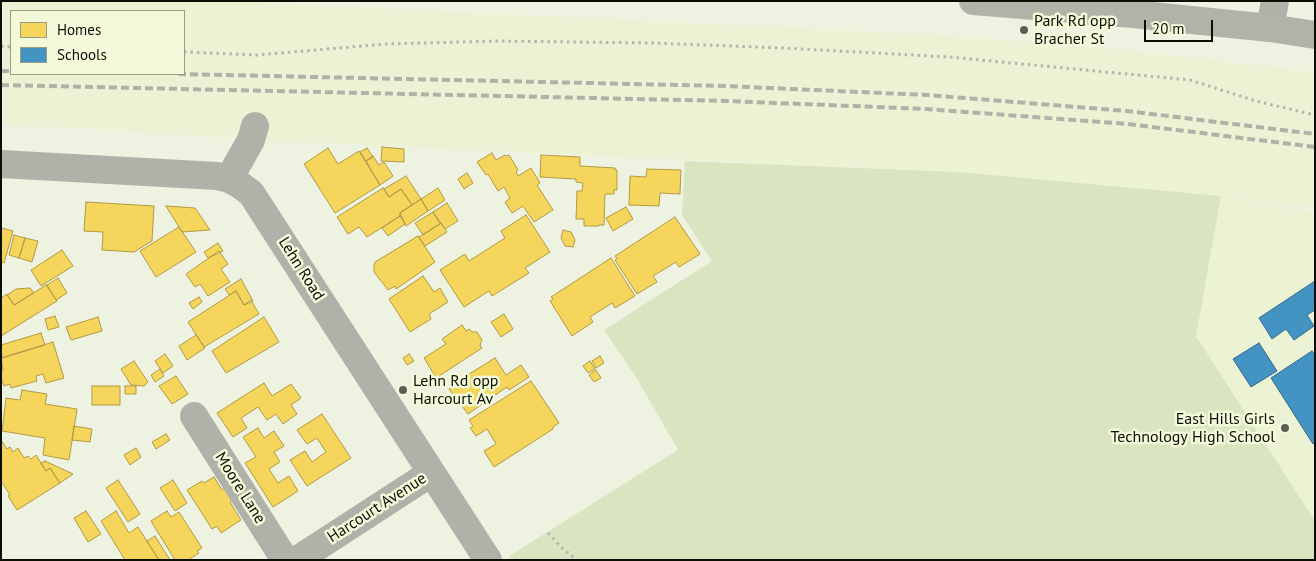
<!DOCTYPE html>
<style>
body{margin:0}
#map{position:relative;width:1316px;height:561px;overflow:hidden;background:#eef3e1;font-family:"PT Sans",sans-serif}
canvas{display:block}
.frame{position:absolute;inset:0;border:2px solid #0c0e05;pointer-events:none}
.legend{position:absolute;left:10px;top:10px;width:175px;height:65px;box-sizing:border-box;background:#f2fada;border:1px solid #969c85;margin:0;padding:6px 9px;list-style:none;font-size:15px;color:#0c0e05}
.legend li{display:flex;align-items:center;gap:10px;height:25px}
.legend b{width:25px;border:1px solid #969c85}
.scale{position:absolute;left:1144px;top:20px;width:69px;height:22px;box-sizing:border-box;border:2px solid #0c0e05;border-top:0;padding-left:6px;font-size:15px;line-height:18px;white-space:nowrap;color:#0c0e05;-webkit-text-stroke:4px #f2fada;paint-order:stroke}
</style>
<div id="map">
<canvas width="1316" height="561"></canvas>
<div class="frame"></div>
<ul class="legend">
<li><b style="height:14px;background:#f6d55c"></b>Homes</li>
<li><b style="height:14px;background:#4393c3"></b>Schools</li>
</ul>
<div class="scale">20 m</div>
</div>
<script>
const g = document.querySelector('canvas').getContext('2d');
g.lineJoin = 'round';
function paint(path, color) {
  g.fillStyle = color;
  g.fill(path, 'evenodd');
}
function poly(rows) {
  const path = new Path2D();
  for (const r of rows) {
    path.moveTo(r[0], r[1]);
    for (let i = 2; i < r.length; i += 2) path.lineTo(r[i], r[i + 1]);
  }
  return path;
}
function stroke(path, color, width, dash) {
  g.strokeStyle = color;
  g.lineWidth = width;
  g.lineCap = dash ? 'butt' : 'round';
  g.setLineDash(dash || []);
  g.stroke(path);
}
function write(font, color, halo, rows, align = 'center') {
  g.font = font + ' "PT Sans",sans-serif';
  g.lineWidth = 5;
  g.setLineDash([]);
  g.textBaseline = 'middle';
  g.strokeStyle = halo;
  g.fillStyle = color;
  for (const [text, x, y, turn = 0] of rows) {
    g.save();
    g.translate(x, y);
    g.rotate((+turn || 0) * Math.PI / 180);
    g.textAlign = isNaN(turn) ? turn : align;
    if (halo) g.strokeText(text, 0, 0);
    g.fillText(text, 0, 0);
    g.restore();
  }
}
paint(poly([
 [1,1,228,1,800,28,936,35,1072,45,1198,58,1315,72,1315,208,1235,198,1315,213,1315,521,1196,335,1221,196,959,172,272,141,89,129,1,125],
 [11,11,184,11,184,74,11,74]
]), '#ecf3d5');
paint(poly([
 [685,161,959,172,1221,196,1196,336,1315,521,1315,560,511,560,509,556,678,450,636,377,604,330,712,261,682,215]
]), '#dbe4c0');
const homes = poly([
 [382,147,404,149,404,162,381,161,382,147],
 [328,148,338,164,359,151,380,185,335,213,304,164,328,148],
 [367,148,373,157,366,161,360,152,367,148],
 [492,153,496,160,505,155,506,156,509,155,518,170,516,172,518,176,531,168,540,183,537,185,553,210,534,222,523,206,512,213,505,202,510,198,504,187,498,191,488,174,486,175,477,162,492,153],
 [541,155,580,157,580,166,615,168,615,170,617,170,617,190,614,190,614,194,605,194,604,225,599,225,599,226,584,226,584,219,576,219,577,191,582,191,583,183,576,182,576,179,540,177,541,155],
 [373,156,379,165,384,162,393,176,380,185,366,161,373,156],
 [647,169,681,170,680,194,660,193,659,206,629,205,630,176,646,177,647,169],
 [467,173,473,183,464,189,458,179,467,173],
 [406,176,421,199,412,205,401,189,389,197,384,189,406,176],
 [383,188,389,197,401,189,412,205,400,213,400,216,367,237,359,227,348,234,337,217,383,188],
 [438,188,445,200,428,211,421,199,438,188],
 [421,199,428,211,406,226,400,213,421,199],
 [86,202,154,206,152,241,134,252,102,250,103,232,84,231,86,202],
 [447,203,458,221,445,229,433,212,447,203],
 [166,206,195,208,210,230,182,232,166,206],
 [626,207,633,219,613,231,606,218,626,207],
 [433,212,440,224,423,235,415,223,433,212],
 [526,215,550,252,525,268,529,273,492,296,489,291,464,307,440,270,465,254,469,261,505,238,501,231,526,215],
 [400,216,405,224,388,236,382,228,400,216],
 [675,217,700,254,679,267,676,262,653,276,657,282,637,294,615,260,617,259,615,256,675,217],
 [441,223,447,232,425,246,419,237,441,223],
 [179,227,196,252,156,277,140,251,179,227],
 [1,228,13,231,4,263,1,262,1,228],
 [563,230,571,232,575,240,573,247,565,246,561,238,563,230],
 [14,235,25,238,19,258,9,255,14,235],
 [418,236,435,262,396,289,395,286,388,290,374,272,374,266,375,262,418,236],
 [25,238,38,241,32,262,19,258,25,238],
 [218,243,223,251,208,258,204,252,218,243],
 [62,250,73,266,41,286,31,270,62,250],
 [219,251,228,264,221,269,230,282,208,296,200,284,195,287,186,274,219,251],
 [611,258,635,296,615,308,612,303,590,317,593,322,572,336,550,301,553,299,551,297,611,258],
 [423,276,434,292,440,288,448,302,429,314,431,319,410,332,389,299,423,276],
 [58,278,67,293,56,300,47,285,58,278],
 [241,279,253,301,244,305,236,291,229,295,225,289,241,279],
 [46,285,57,301,1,336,1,298,7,294,14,305,46,285],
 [30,288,34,293,14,305,7,295,16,289,30,288],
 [236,291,244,305,251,300,259,314,204,347,188,322,236,291],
 [199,297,202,302,193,309,189,303,199,297],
 [504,314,513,329,501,337,491,322,504,314],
 [55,316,59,327,48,330,45,319,55,316],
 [98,317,102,331,71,340,66,327,98,317],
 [264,317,279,342,226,373,212,351,264,317],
 [462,325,466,331,469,329,472,332,477,332,482,340,480,345,482,348,436,378,424,358,446,344,442,339,462,325],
 [41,333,45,345,2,358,1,345,41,333],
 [196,335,205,348,187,360,179,346,196,335],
 [53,342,64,378,46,383,43,374,36,376,37,381,11,388,10,384,4,386,1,378,1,370,3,370,1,358,53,342],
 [165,354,173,366,163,373,155,361,165,354],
 [409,354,414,361,407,365,403,358,409,354],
 [600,356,604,363,596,368,592,361,600,356],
 [495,358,506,375,521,365,529,377,509,390,507,387,468,414,449,389,454,385,453,384,495,358],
 [134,361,148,382,144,386,131,385,121,369,134,361],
 [590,361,595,369,588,373,583,366,590,361],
 [160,369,164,376,155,382,151,375,160,369],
 [596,370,601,378,594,382,589,375,596,370],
 [176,376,188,394,172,404,159,386,176,376],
 [531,381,559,423,553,427,553,429,494,467,484,451,496,444,487,429,476,436,470,428,473,426,469,420,531,381],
 [264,383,272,396,291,384,301,398,291,405,297,414,283,424,276,414,267,420,258,407,241,418,247,428,233,437,217,413,264,383],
 [92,386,120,386,120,405,92,405,92,386],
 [125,386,136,386,136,394,125,394,125,386],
 [22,390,47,394,45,404,77,409,69,460,43,455,45,438,2,431,6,398,20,400,22,390],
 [322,414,351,458,307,486,290,460,305,451,312,462,326,452,317,438,307,444,297,430,322,414],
 [74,426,92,429,90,442,72,440,74,426],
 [258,428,264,438,274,431,284,446,274,452,280,462,269,469,278,483,289,476,298,491,273,507,245,463,256,457,243,437,258,428],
 [166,434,170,440,156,449,152,442,166,434],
 [1,440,7,449,10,447,13,452,18,448,24,458,28,456,31,459,36,455,46,471,50,468,60,483,17,510,8,496,10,495,1,481,1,440],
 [136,448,141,457,130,465,124,455,136,448],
 [45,461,73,474,60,483,50,468,46,471,41,463,45,461],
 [214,477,222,490,224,488,232,500,230,502,241,520,221,533,217,526,212,529,187,490,202,481,204,483,214,477],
 [118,480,140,514,128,522,106,488,118,480],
 [173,480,187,503,175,511,160,488,173,480],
 [86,511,101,534,88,542,74,518,86,511],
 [116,511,129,533,138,527,159,560,125,560,101,521,116,511],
 [167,511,171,517,179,512,202,548,197,551,199,553,188,560,175,560,151,521,167,511],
 [155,536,170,560,159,560,147,541,155,536]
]);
paint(homes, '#f6d55c');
stroke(homes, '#b09942', 1);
const schools = poly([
 [1315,281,1315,310,1307,315,1314,326,1294,340,1286,329,1272,339,1259,318,1315,281],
 [1259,343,1277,371,1251,387,1233,359,1259,343],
 [1312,351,1315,356,1315,442,1313,444,1271,378,1312,351]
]);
paint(schools, '#4393c3');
stroke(schools, '#326b8a', 1);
stroke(poly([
 [1,46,11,47],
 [184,52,257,55,386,44,498,41,652,43,784,48,949,57,1190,80,1256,101,1315,115],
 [548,533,561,547,577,560]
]), '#b2b6ac', 3, [2.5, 4]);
stroke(poly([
 [1270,28,1275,1],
 [1,164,217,176,229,179,240,185,251,193,488,560],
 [229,179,251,140,255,126],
 [194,416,285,560],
 [297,560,431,473]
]), '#afb2a9', 28);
stroke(poly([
 [973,1,1133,14,1270,28,1315,35]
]), '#b1b3a8', 28);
stroke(poly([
 [1,71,11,71],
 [178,74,725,86,927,95,1127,111,1315,134],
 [1,85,728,101,926,109,1128,124,1315,147]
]), '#afb2a8', 4, [8, 4]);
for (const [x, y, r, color] of [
 [1024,30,5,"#5b5e52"],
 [403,390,5,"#5b5e52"],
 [1285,428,5,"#5b5e52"]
]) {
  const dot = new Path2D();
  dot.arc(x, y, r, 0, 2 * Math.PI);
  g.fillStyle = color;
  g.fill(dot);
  stroke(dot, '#f2fada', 2);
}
write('16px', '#0c0e05', '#f2fada', [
 ["Park Rd opp",1034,21],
 ["Bracher St",1034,39],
 ["Lehn Rd opp",413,381],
 ["Harcourt Av",413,399],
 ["East Hills Girls",1275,419,"right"],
 ["Technology High School",1275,437,"right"]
], 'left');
write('16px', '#0c0e05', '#f2fada', [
 ["Lehn Road",301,269,58],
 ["Moore Lane",240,488,58],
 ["Harcourt Avenue",377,508,-33]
]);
</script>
